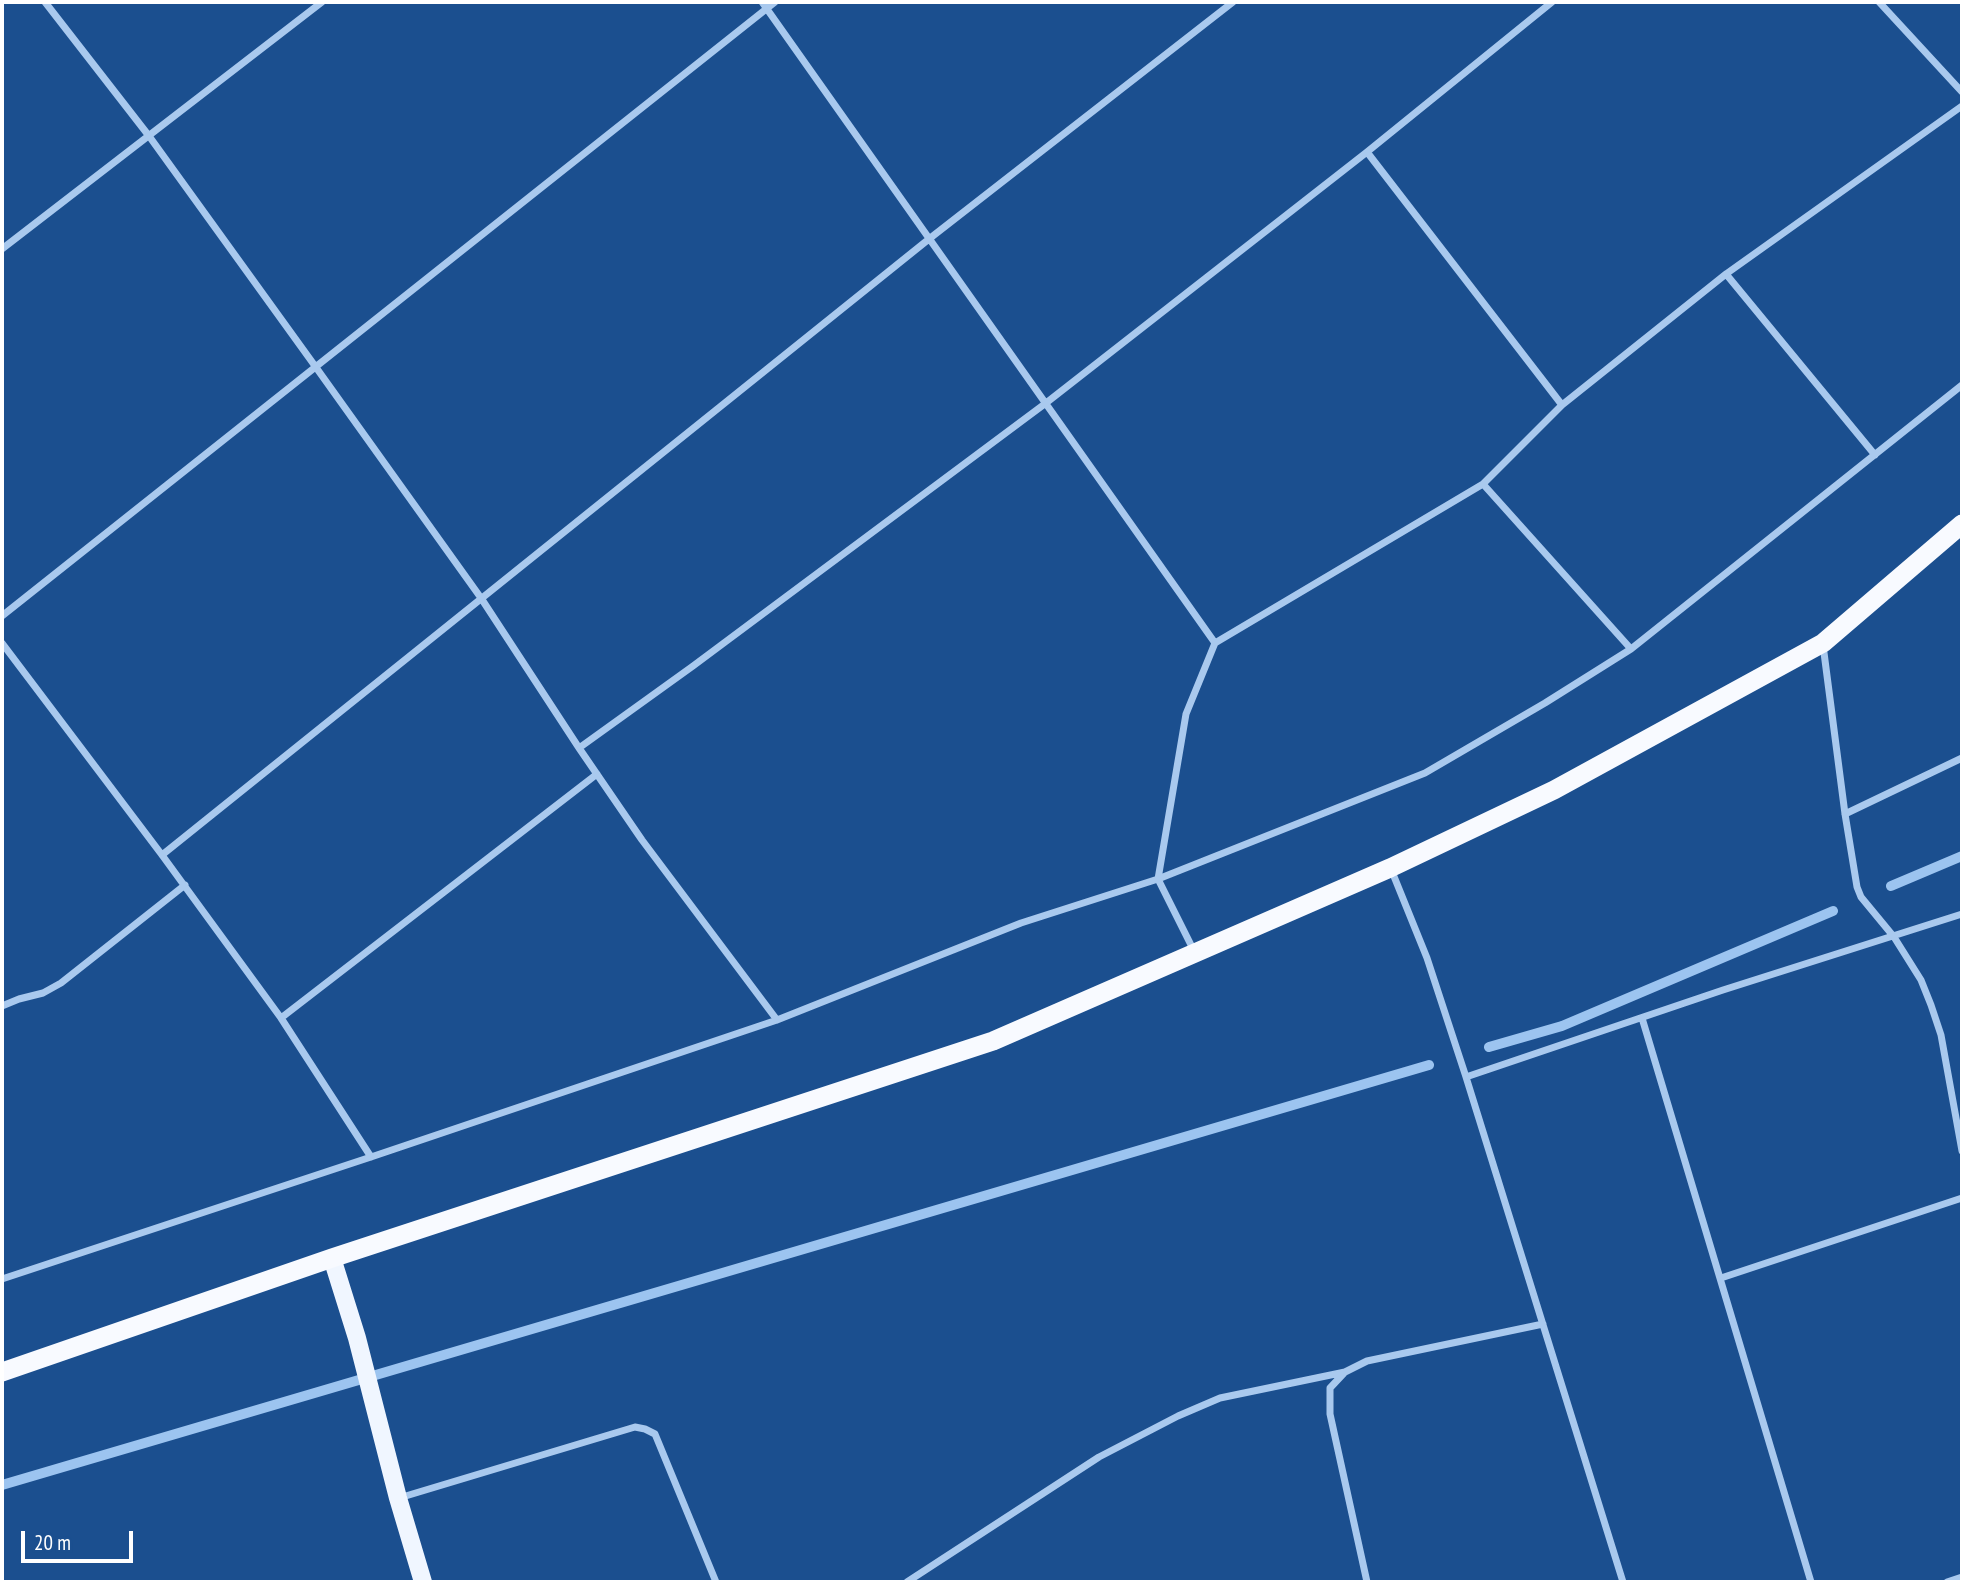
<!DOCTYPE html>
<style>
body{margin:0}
#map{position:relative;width:1964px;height:1584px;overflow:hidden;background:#1b4f8f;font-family:"PT Sans Narrow",sans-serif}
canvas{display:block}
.frame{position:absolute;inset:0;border:4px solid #fff;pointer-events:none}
.scale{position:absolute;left:21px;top:1531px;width:112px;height:32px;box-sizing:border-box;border:4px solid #fff;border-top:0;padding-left:9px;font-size:21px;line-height:24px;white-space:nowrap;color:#fff;-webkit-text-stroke:5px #1b4f8f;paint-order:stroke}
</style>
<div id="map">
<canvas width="1964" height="1584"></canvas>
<div class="frame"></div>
<div class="scale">20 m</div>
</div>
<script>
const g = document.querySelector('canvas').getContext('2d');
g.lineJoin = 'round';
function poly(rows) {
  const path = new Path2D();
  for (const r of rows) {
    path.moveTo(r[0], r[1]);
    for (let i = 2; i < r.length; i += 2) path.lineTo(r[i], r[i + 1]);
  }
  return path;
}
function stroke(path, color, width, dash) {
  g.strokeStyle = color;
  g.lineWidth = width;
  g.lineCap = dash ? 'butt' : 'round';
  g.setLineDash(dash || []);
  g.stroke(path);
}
stroke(poly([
 [1891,886,1962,856],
 [1489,1047,1562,1026,1833,911],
 [2,1485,1429,1065]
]), '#9cc4f0', 10);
stroke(poly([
 [45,2,149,136,315,366,481,598,579,748,642,840,777,1020],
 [762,2,1215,643,1186,714,1158,879,1195,953],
 [1879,2,1962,92],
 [1367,152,1562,405],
 [2,249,322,2],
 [1726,274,1875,455],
 [1483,484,1631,649],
 [2,616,775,2],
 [2,643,162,855,281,1018,371,1157],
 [1215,643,1483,484,1562,405,1726,274,1962,106],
 [1823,645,1845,814,1857,887,1861,897,1894,937,1921,980,1931,1005,1941,1035,1962,1151],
 [579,748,693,666,1046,403,1367,152,1552,2],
 [1845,814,1962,758],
 [162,855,929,239,1233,2],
 [1391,869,1427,958,1466,1077,1623,1582],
 [2,1006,19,999,43,993,61,983,185,885],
 [281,1018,597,774],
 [1642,1018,1811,1582],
 [1466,1077,1723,990,1962,914],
 [1721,1278,1962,1198],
 [2,1279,371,1157,777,1020,1021,923,1158,879,1425,773,1545,703,1631,649,1962,385],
 [399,1498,635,1427,645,1429,655,1434,716,1582],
 [907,1582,1099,1457,1178,1416,1220,1398,1345,1372],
 [1367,1582,1330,1414,1330,1388,1345,1372,1367,1361,1543,1324],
 [1947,1582,1962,1577]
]), '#a9c9ee', 7);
stroke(poly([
 [332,1258,357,1338,398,1498,423,1582]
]), '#f0f6ff', 18);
stroke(poly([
 [2,1372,332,1258,993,1041,1390,868,1554,790,1823,643,1962,524]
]), '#f8faff', 19);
</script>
